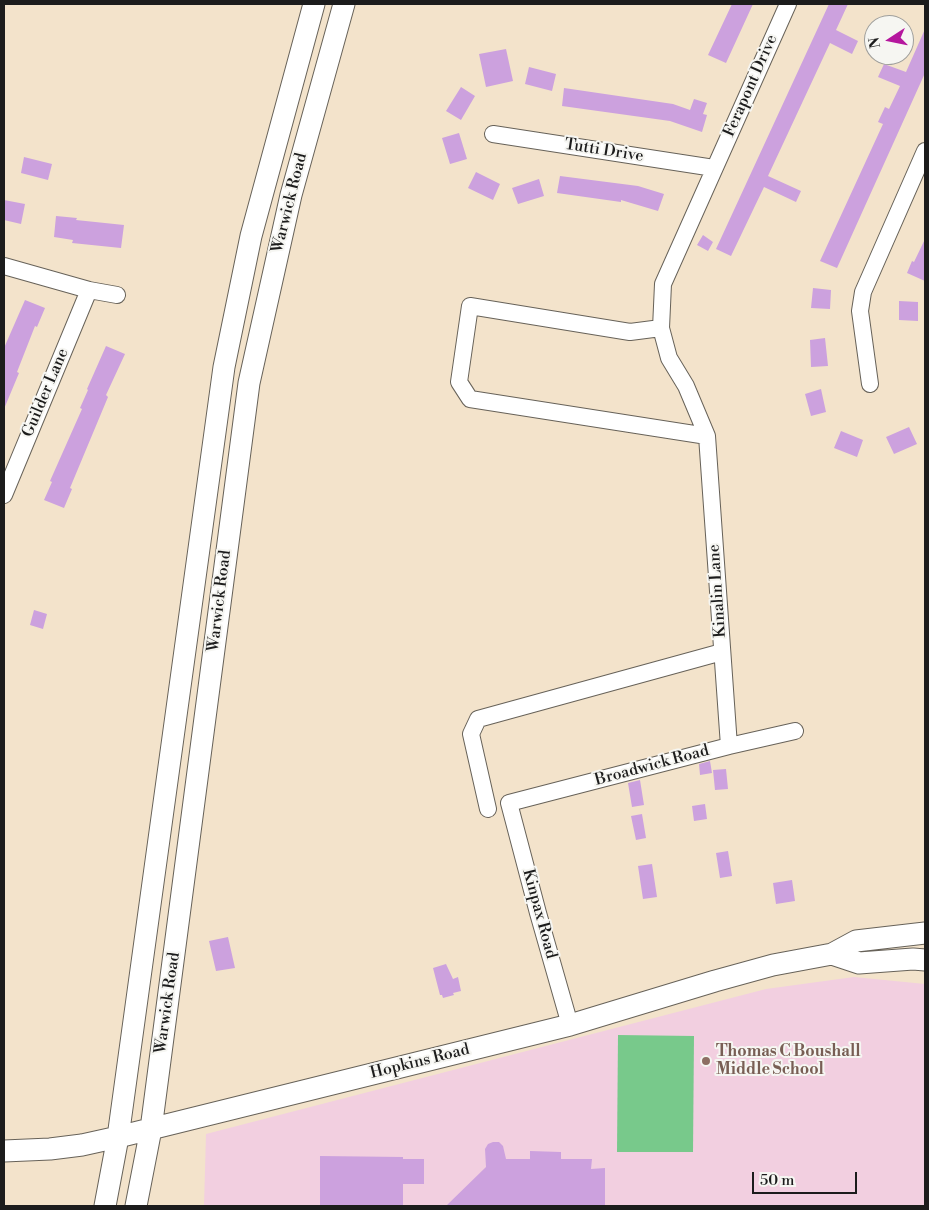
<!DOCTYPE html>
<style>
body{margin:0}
#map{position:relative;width:929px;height:1210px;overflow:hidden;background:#f3e3cb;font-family:"Libre Bodoni",serif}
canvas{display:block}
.frame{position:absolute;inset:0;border:5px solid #1c1c1c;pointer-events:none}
.north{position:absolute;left:864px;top:15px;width:50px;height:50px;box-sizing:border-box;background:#f6f6f2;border:1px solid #9f9f9c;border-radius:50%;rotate:259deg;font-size:14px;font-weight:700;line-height:20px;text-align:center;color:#1c1c1c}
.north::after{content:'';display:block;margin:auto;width:18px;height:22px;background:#b5179e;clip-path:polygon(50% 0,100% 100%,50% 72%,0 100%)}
.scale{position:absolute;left:752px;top:1172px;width:105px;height:22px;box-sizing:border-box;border:2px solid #1c1c1c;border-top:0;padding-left:6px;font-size:15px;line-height:18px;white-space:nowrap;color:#1c1c1c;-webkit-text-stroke:4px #f6f6f2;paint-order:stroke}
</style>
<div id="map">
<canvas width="929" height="1210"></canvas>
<div class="frame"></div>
<div class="north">N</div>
<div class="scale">50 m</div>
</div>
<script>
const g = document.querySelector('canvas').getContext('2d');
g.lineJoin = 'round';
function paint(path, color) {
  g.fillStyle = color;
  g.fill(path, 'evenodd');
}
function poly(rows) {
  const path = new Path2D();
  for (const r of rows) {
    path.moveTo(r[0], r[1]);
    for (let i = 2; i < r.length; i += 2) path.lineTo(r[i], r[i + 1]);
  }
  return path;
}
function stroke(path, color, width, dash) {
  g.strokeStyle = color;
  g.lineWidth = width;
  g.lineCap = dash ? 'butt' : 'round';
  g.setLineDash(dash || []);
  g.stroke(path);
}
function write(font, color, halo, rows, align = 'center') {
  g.font = font + ' "Libre Bodoni",serif';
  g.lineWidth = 4;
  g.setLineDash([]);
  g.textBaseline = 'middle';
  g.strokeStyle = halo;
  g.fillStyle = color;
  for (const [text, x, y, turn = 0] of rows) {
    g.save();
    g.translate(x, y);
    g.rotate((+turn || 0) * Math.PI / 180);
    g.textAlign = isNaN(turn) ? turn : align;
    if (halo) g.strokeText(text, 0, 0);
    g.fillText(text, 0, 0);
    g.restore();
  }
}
paint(poly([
 [854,977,925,984,925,1206,204,1206,206,1134,766,989]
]), '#f2cfe0');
paint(poly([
 [618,1035,694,1036,693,1152,617,1152]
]), '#78c98b');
paint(poly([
 [732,4,753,4,726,63,708,55],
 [829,4,848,4,836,30,858,41,852,54,830,43,768,176,801,191,796,202,764,187,731,256,716,249],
 [925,29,925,73,837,268,820,261,883,124,878,122,885,107,889,109,900,86,878,77,884,64,906,72],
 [506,49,513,81,486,87,479,54],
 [529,67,556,74,552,91,525,84],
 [461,87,475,96,461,120,446,111],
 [564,88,673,104,690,110,694,99,707,103,703,114,707,115,702,132,670,121,562,106],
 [459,133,467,159,450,164,442,138],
 [24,157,52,164,48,180,21,173],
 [476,172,500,184,493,200,468,188],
 [560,176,638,186,664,194,658,211,621,200,621,202,557,193],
 [539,179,544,196,518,204,512,188],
 [4,200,25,204,21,224,4,220],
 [56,216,77,218,76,220,124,225,121,248,72,243,73,240,54,237],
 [703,235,713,242,708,251,697,245],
 [925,239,925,281,907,273,912,261,914,262],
 [813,288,831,290,830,309,811,308],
 [25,300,45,308,37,327,35,326,17,372,19,373,4,409,4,348],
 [899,301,918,302,918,321,899,320],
 [825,338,828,366,811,367,810,340],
 [106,346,125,354,106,395,108,397,70,488,72,489,64,508,44,500,52,482,50,481,82,409,80,408,88,390,87,389],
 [821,389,826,412,811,416,805,394],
 [909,427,917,444,894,454,886,437],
 [841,431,863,440,857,457,834,448],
 [34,610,47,614,43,629,30,625],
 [710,761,712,773,700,775,699,764],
 [726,769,728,789,715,790,713,770],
 [640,780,644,805,632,807,628,783],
 [705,804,707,819,694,821,692,806],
 [642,814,646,838,636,840,631,816],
 [728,851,732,876,720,878,716,853],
 [652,864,657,897,643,899,638,866],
 [792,880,795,901,776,904,773,883],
 [228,937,235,968,216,971,209,941],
 [446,964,453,979,458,977,461,991,453,993,454,995,443,998,442,995,440,995,433,968],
 [493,1142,499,1142,503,1146,506,1159,530,1159,530,1151,561,1152,561,1159,592,1159,591,1169,605,1168,605,1206,446,1206,486,1167,485,1149,488,1144],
 [320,1156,403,1157,403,1159,424,1159,424,1184,403,1184,403,1206,320,1206]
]), '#cca1de');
const minor = poly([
 [493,134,714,168],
 [4,266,89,290,117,295],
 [661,328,630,332,470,306,459,382,470,399,707,436],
 [870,384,860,311,863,292,925,151],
 [4,495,89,290],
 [729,746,707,436,686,386,669,358,661,328,663,284,788,4],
 [488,809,471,734,478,719,722,652],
 [570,1025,538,913,509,803,729,746,795,731]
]);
const major = poly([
 [832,954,859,963,913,959,925,960],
 [4,1151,50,1149,82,1145,118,1137,570,1025,715,981,773,965,832,954,856,941,925,933],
 [105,1206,118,1137,224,367,251,236,314,4],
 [136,1206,151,1129,249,383,291,195,344,4]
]);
stroke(minor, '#676259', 18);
stroke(major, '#676259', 23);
stroke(minor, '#fff', 16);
stroke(major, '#fff', 21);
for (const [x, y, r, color] of [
 [706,1061,5,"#8d6e63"]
]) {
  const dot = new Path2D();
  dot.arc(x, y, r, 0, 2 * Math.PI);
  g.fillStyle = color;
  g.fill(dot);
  stroke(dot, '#f6f6f2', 2);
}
write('16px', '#1c1c1c', '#f6f6f2', [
 ["Ferapont Drive",751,86,-66],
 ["Tutti Drive",604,151,9],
 ["Warwick Road",290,203,-76],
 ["Guilder Lane",46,393,-67],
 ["Kinalin Lane",718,591,-94],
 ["Warwick Road",220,601,-83],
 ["Broadwick Road",652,766,-15],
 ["Kinpax Road",539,914,75],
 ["Warwick Road",168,1003,-82],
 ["Hopkins Road",420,1062,-14]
]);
write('bold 16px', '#785e54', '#f6f6f2', [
 ["Thomas C Boushall",716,1052],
 ["Middle School",716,1070]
], 'left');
</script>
